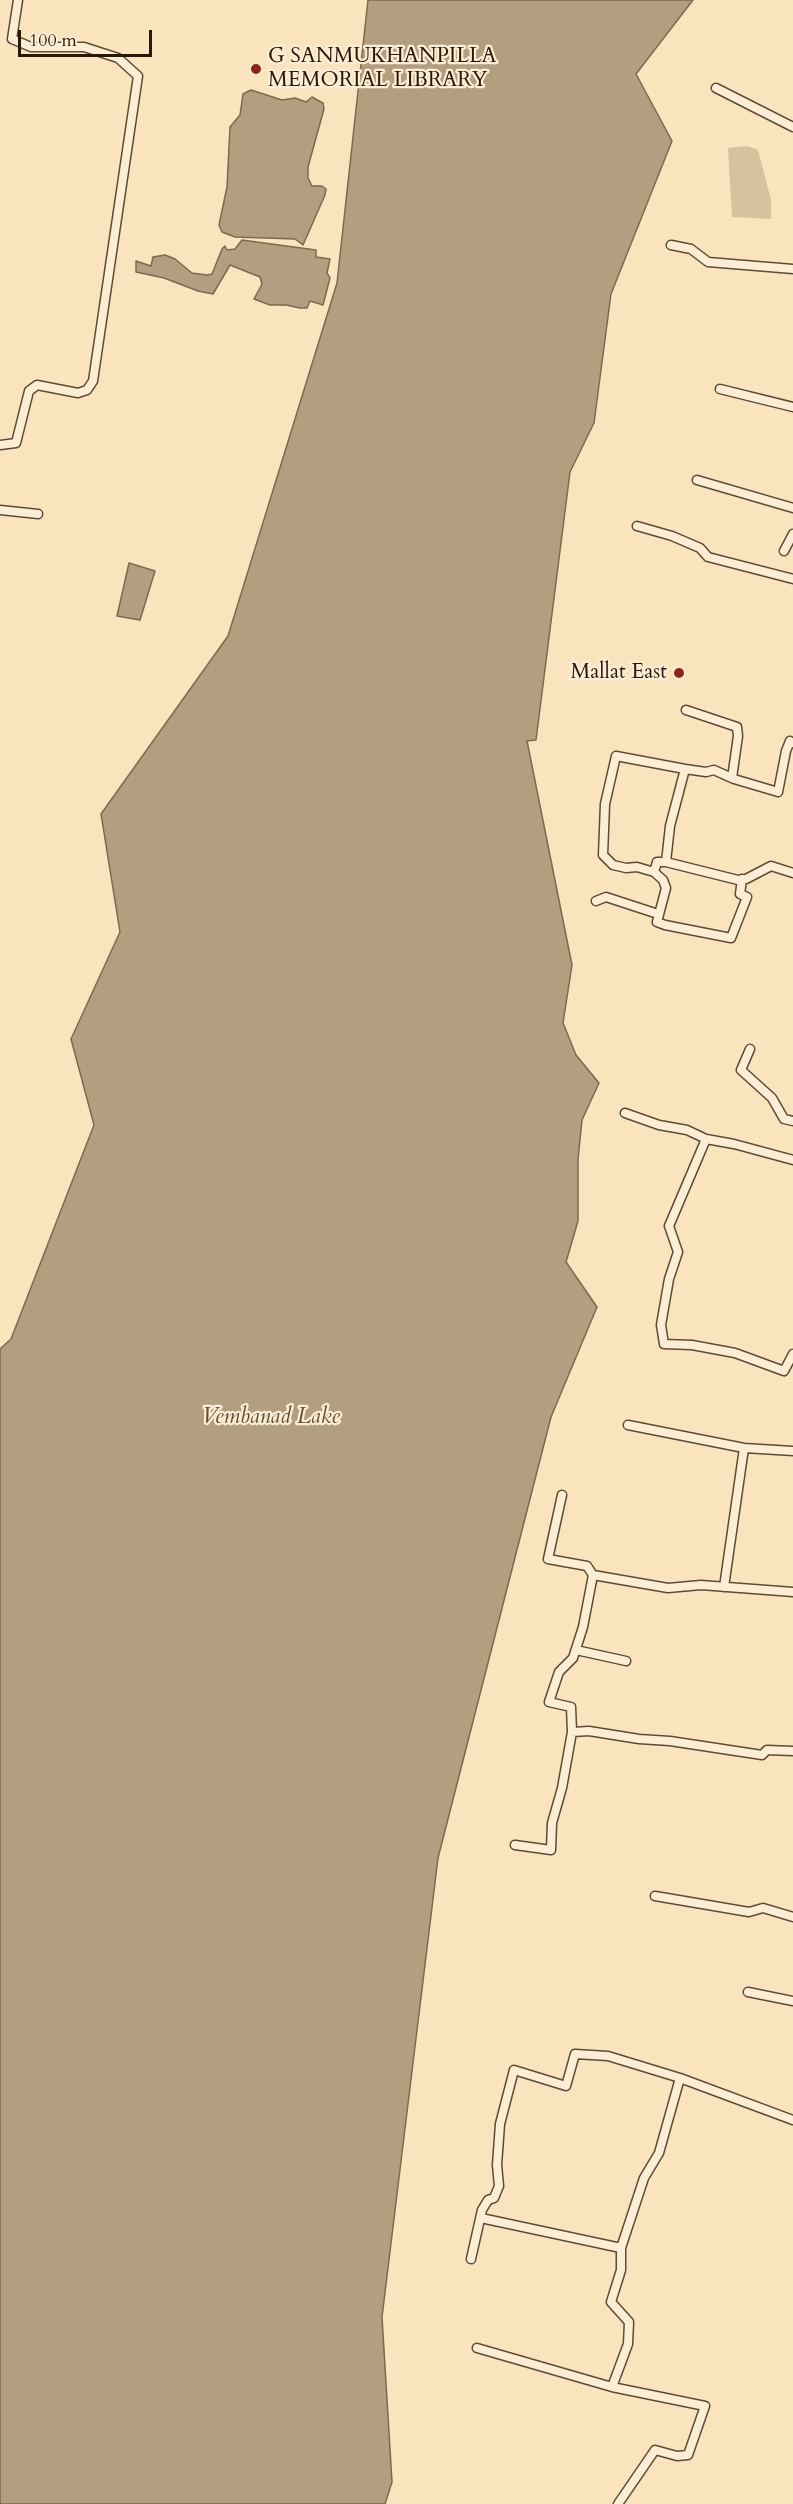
<!DOCTYPE html>
<style>
body{margin:0}
#map{position:relative;width:793px;height:2504px;overflow:hidden;background:#fae4be;font-family:Cardo,serif}
canvas{display:block}
.scale{position:absolute;left:18px;top:30px;width:134px;height:27px;box-sizing:border-box;border:3px solid #2a1807;border-top:0;padding-left:8px;font-size:18px;line-height:21px;white-space:nowrap;color:#2a1807;-webkit-text-stroke:4px #fcedd5;paint-order:stroke}
</style>
<div id="map">
<canvas width="793" height="2504"></canvas>
<div class="scale">100 m</div>
</div>
<script>
const g = document.querySelector('canvas').getContext('2d');
g.lineJoin = 'round';
function paint(path, color) {
  g.fillStyle = color;
  g.fill(path, 'evenodd');
}
function poly(rows) {
  const path = new Path2D();
  for (const r of rows) {
    path.moveTo(r[0], r[1]);
    for (let i = 2; i < r.length; i += 2) path.lineTo(r[i], r[i + 1]);
  }
  return path;
}
function stroke(path, color, width, dash) {
  g.strokeStyle = color;
  g.lineWidth = width;
  g.lineCap = dash ? 'butt' : 'round';
  g.setLineDash(dash || []);
  g.stroke(path);
}
function write(font, color, halo, rows, align = 'center') {
  g.font = font + ' Cardo,serif';
  g.lineWidth = 4.5;
  g.setLineDash([]);
  g.textBaseline = 'middle';
  g.strokeStyle = halo;
  g.fillStyle = color;
  for (const [text, x, y, turn = 0] of rows) {
    g.save();
    g.translate(x, y);
    g.rotate((+turn || 0) * Math.PI / 180);
    g.textAlign = isNaN(turn) ? turn : align;
    if (halo) g.strokeText(text, 0, 0);
    g.fillText(text, 0, 0);
    g.restore();
  }
}
paint(poly([
 [748,146,758,150,771,200,771,219,732,217,728,148]
]), '#d7c19f');
const water = poly([
 [368,0,693,0,636,74,672,141,611,294,594,423,570,472,536,740,527,741,572,965,563,1023,576,1055,599,1083,582,1120,578,1159,578,1221,566,1262,597,1307,551,1417,438,1858,382,2317,392,2482,385,2504,0,2504,0,1349,11,1339,94,1125,71,1039,120,932,101,814,228,636,337,283,368,0],
 [251,90,282,100,295,98,306,102,312,97,323,103,324,109,308,167,308,178,312,186,322,186,326,189,325,195,303,245,295,239,235,237,222,232,219,225,227,187,230,127,240,115,243,94,251,90],
 [242,240,316,250,316,257,330,259,327,273,330,278,323,305,310,301,307,308,300,308,286,305,270,305,254,299,262,284,260,277,230,265,213,294,198,291,164,278,136,272,136,261,151,266,153,257,165,255,175,259,192,273,207,275,212,274,222,249,225,246,227,250,235,249,242,240],
 [129,563,155,571,140,620,117,616,129,563]
]);
paint(water, '#b39f80');
stroke(water, '#7c6950', 1.5);
const street = poly([
 [716,88,793,127],
 [671,245,691,249,708,262,793,269],
 [720,389,793,407],
 [0,445,16,443,29,391,37,385,78,393,87,390,93,381,138,76,118,58,84,47,31,47,12,39,18,0],
 [697,480,793,508],
 [0,510,38,514],
 [637,526,672,536,700,548,708,557,793,579],
 [784,551,793,534],
 [686,710,737,727,738,736,732,778],
 [793,743,790,741,786,751,778,792,734,779,714,770,706,772,685,769,670,826,666,862,738,880,746,879,771,866,793,873],
 [668,862,657,862,654,872,663,880,666,888,657,922,665,925,731,938,747,897,740,894,742,879],
 [654,872,637,867,626,868,613,865,603,855,605,804,616,756,685,769],
 [596,901,606,897,658,914],
 [750,1049,741,1070,772,1098,784,1119,793,1121],
 [625,1113,659,1125,687,1130,706,1139],
 [793,1160,734,1144,706,1139,669,1226,678,1252,669,1279,661,1325,664,1344,692,1345,735,1353,784,1371,793,1354],
 [628,1425,744,1448,793,1451],
 [562,1495,548,1559,587,1566,593,1575],
 [724,1587,744,1448],
 [793,1592,701,1585,668,1588,593,1575,583,1627,573,1658,559,1672,549,1702,571,1707,572,1732,589,1731,639,1739,670,1741,762,1755,767,1750,793,1751],
 [576,1650,626,1661],
 [515,1845,551,1850,552,1823,562,1788,572,1732],
 [655,1896,749,1912,763,1908,793,1917],
 [748,1992,793,2001],
 [481,2218,621,2248],
 [471,2259,482,2210,488,2200,494,2198,499,2186,497,2165,500,2124,514,2070,566,2086,575,2054,608,2056,680,2078],
 [477,2348,612,2387],
 [618,2504,655,2450,677,2456,688,2455,705,2406,612,2387,628,2344,629,2322,611,2302,621,2270,621,2248,644,2178,659,2153,680,2078,793,2120]
]);
stroke(street, '#5e4b35', 11);
stroke(street, '#fcedd5', 8);
for (const [x, y, r, color] of [
 [256,69,6,"#8f2418"],
 [679,673,6,"#8f2418"]
]) {
  const dot = new Path2D();
  dot.arc(x, y, r, 0, 2 * Math.PI);
  g.fillStyle = color;
  g.fill(dot);
  stroke(dot, '#fcedd5', 2);
}
write('21px', '#2a1807', '#fcedd5', [
 ["G SANMUKHANPILLA",268,57],
 ["MEMORIAL LIBRARY",268,81],
 ["Mallat East",667,673,"right"]
], 'left');
write('italic 22px', '#614e37', '#fcedd5', [
 ["Vembanad Lake",271,1418]
]);
</script>
